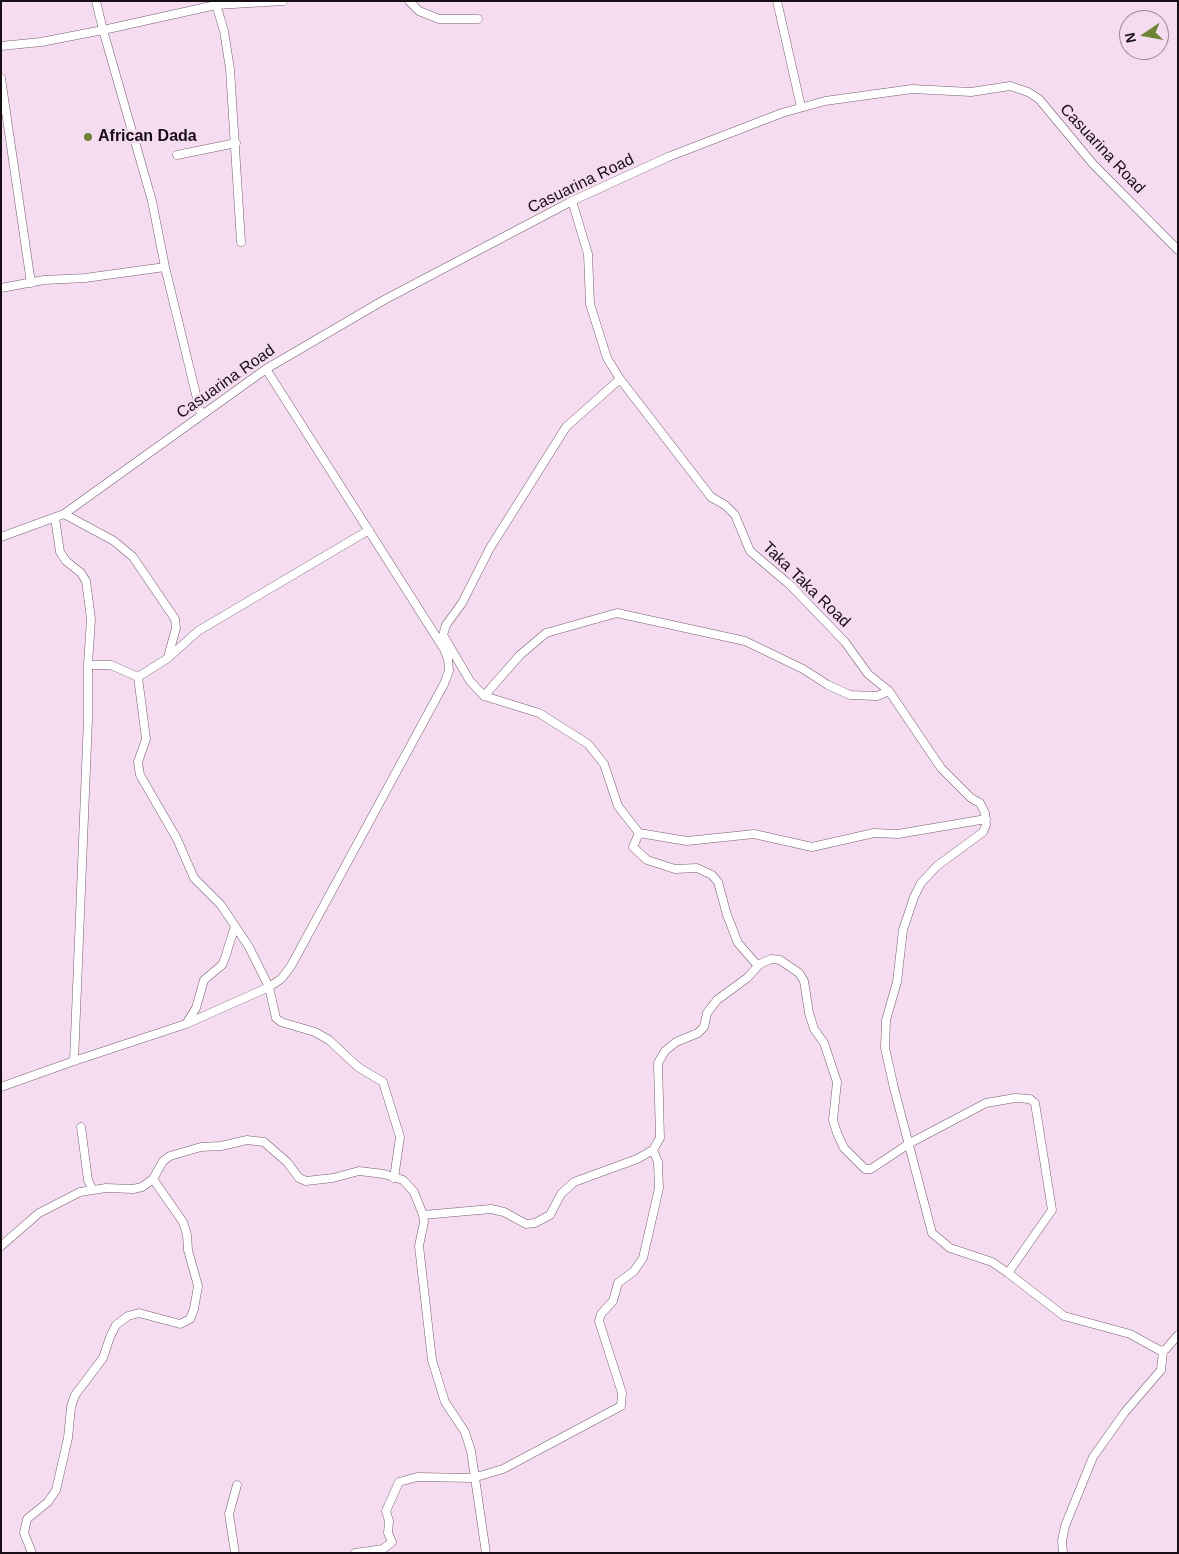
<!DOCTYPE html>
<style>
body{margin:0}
#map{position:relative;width:1179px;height:1554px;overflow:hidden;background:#f6dcf1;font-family:Helvetica,sans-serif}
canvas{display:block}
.frame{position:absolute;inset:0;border:2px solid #180f16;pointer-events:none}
.north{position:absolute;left:1119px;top:10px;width:50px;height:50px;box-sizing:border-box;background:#f6dcf1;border:1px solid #9d8a99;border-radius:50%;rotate:258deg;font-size:14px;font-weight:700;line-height:20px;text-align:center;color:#180f16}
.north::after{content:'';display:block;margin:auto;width:18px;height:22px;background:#6e8435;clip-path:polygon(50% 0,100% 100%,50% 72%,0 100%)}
</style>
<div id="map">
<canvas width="1179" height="1554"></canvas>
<div class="frame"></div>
<div class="north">N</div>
</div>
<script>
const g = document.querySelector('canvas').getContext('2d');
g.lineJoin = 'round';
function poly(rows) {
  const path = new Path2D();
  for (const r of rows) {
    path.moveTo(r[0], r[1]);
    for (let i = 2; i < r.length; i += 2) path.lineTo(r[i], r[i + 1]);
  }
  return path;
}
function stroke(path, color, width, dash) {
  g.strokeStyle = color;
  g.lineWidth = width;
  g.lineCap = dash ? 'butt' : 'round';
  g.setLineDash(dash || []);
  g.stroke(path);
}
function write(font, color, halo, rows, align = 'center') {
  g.font = font + ' Helvetica,sans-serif';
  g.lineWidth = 5;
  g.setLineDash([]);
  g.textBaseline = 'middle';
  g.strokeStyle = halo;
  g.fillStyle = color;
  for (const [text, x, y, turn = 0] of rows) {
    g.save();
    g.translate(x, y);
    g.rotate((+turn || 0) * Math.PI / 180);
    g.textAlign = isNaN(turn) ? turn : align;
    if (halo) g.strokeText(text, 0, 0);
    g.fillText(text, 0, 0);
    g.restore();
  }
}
const minor = poly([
 [215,1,224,31,230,69,241,242],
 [409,1,419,11,439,19,478,19],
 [777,1,801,107],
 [1,46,41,42,103,30,96,1],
 [1,78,31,283],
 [177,155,236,143],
 [572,201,588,254,590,304,607,358,620,379,711,497,725,505,735,515,750,551,790,585,845,642,868,674,889,691,941,768,971,798,980,803,985,813,986,825,983,832,937,866,921,883,914,897,903,930,897,982,886,1020,885,1048,894,1088,932,1233,950,1248,992,1262,1008,1273,1064,1316,1130,1334,1161,1351,1166,1349,1178,1335],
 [165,267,201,415],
 [1,288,44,280,85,278,165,267,152,201,103,30,216,5,283,1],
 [620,379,566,427,490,548,462,603,446,625,443,635,470,681,484,696,539,713,588,744,604,764,618,806,639,833],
 [64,514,114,541,133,557,175,619,176,628,168,657],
 [55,518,60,552,66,561,81,573,86,581,91,619,88,665],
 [1,537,64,514,266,369,384,300,572,201,668,157,782,113,825,101,912,89,971,92,1010,86,1028,92,1039,99,1093,164,1178,250],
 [138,677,146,739,138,762,140,775,177,839,194,878,221,905,249,947,269,987,276,1018,281,1022,315,1032,329,1040,358,1067,383,1082,400,1137,394,1178],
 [484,696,520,655,546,633,617,613,745,641,803,669,828,685,850,695,877,696,889,691],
 [758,966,738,943,727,915,718,882,712,875,697,868,675,869,647,860,633,847,639,833,687,841,754,834,812,847,874,833,898,834,986,819],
 [186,1024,196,1008,204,980,222,965,225,958,235,926],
 [74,1061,88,719,88,665,111,665,138,677,168,658,198,631,369,530],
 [1,1087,74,1061,186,1024,269,987,281,979,291,966,444,684,449,671,448,659,444,649,266,369],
 [81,1127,88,1180,92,1189],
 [423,1215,491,1209,504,1212,526,1224,535,1223,550,1215,561,1194,574,1182,637,1159,653,1150,660,1138,658,1063,665,1051,676,1042,698,1033,704,1027,707,1013,717,1000,747,978,760,964,771,959,780,960,799,973,804,981,809,1013,814,1029,824,1043,837,1082,833,1120,837,1133,844,1148,865,1169,871,1169,910,1143,986,1103,1015,1098,1030,1099,1035,1103,1052,1210,1008,1273],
 [1,1246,39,1213,80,1192,106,1188,133,1189,142,1187,153,1179,163,1161,170,1156,201,1147,221,1146,247,1140,264,1142,287,1162,299,1178,306,1181,333,1178,359,1171,384,1174,403,1180,414,1192,423,1215,424,1222,419,1246,432,1360,445,1402,465,1432,471,1451,486,1553],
 [32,1553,24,1533,27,1519,48,1502,56,1490,68,1438,71,1407,75,1395,103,1358,110,1337,116,1325,128,1316,139,1313,180,1324,190,1319,194,1309,198,1286,188,1250,187,1235,183,1222,153,1179],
 [235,1553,229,1514,237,1485],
 [355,1553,383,1549,392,1542,388,1533,389,1521,386,1511,399,1482,417,1477,473,1478,503,1469,621,1406,622,1393,599,1321,601,1314,613,1301,618,1283,634,1271,643,1258,659,1188,658,1162,653,1150],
 [1063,1553,1062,1541,1065,1526,1093,1457,1125,1412,1161,1370,1163,1351]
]);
stroke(minor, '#755e71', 9);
stroke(minor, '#fff', 8);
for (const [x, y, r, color] of [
 [88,137,5,"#6e8435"]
]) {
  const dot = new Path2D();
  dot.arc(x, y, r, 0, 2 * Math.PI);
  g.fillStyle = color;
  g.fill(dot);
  stroke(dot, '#f6dcf1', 2);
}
write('bold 16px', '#180f16', '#f6dcf1', [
 ["African Dada",98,137]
], 'left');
write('16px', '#180f16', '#f6dcf1', [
 ["Casuarina Road",1102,149,47],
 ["Casuarina Road",581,184,-26],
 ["Casuarina Road",226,382,-35],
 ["Taka Taka Road",806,585,44]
]);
</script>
